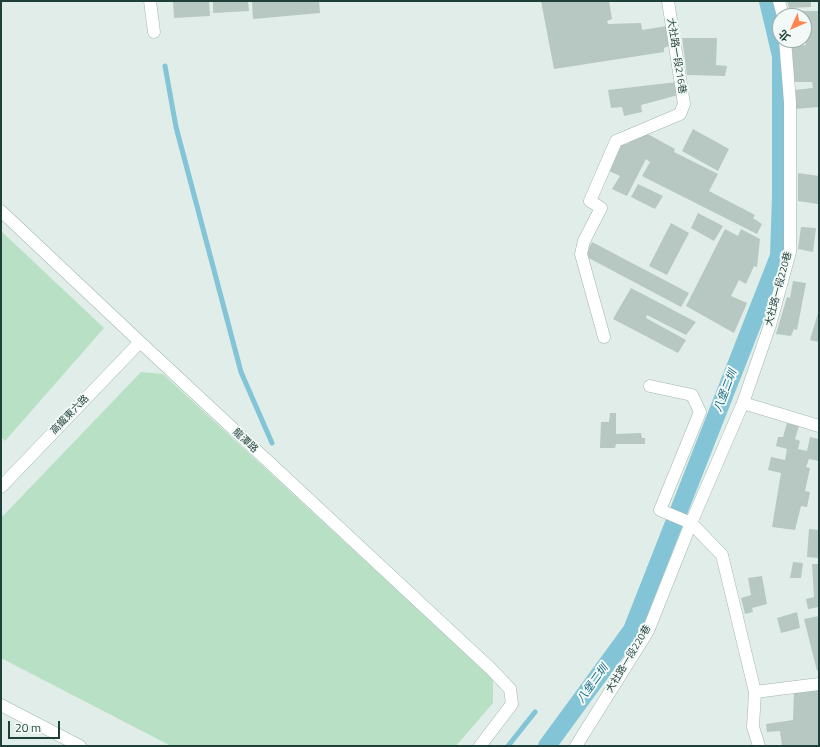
<!DOCTYPE html>
<meta charset="utf-8">
<style>
body{margin:0}
#map{position:relative;width:820px;height:747px;overflow:hidden;background:#e1ede8;font-family:"Titillium Web","Noto Sans TC",sans-serif}
canvas{display:block}
.frame{position:absolute;inset:0;border:2px solid #1f3f39;pointer-events:none}
.north{position:absolute;left:772px;top:8px;width:40px;height:40px;box-sizing:border-box;background:#f2f9f6;border:1px solid #9eafaa;border-radius:50%;rotate:225deg;font-size:11px;font-weight:700;line-height:16px;text-align:center;color:#1f3f39}
.north::after{content:'';display:block;margin:auto;width:14px;height:18px;background:#ff844d;clip-path:polygon(50% 0,100% 100%,50% 72%,0 100%)}
.scale{position:absolute;left:8px;top:721px;width:52px;height:18px;box-sizing:border-box;border:2px solid #1f3f39;border-top:0;padding-left:5px;font-size:12px;line-height:14px;white-space:nowrap;color:#1f3f39;-webkit-text-stroke:3px #f2f9f6;paint-order:stroke}
</style>
<div id="map">
<canvas width="820" height="747"></canvas>
<div class="frame"></div>
<div class="north">北</div>
<div class="scale">20 m</div>
</div>
<script>
const g = document.querySelector('canvas').getContext('2d');
g.lineJoin = 'round';
function paint(path, color) {
  g.fillStyle = color;
  g.fill(path, 'evenodd');
}
function poly(rows) {
  const path = new Path2D();
  for (const r of rows) {
    path.moveTo(r[0], r[1]);
    for (let i = 2; i < r.length; i += 2) path.lineTo(r[i], r[i + 1]);
  }
  return path;
}
function stroke(path, color, width, dash) {
  g.strokeStyle = color;
  g.lineWidth = width;
  g.lineCap = dash ? 'butt' : 'round';
  g.setLineDash(dash || []);
  g.stroke(path);
}
function write(font, color, halo, rows, align = 'center') {
  g.font = font + ' "Titillium Web","Noto Sans TC",sans-serif';
  g.lineWidth = 4;
  g.setLineDash([]);
  g.textBaseline = 'middle';
  g.strokeStyle = halo;
  g.fillStyle = color;
  for (const [text, x, y, turn = 0] of rows) {
    g.save();
    g.translate(x, y);
    g.rotate((+turn || 0) * Math.PI / 180);
    g.textAlign = isNaN(turn) ? turn : align;
    if (halo) g.strokeText(text, 0, 0);
    g.fillText(text, 0, 0);
    g.restore();
  }
}
paint(poly([
 [1,231,104,328,5,441,1,437],
 [141,372,163,374,493,679,493,703,456,746,171,746,1,658,1,518]
]), '#b7e0c5');
stroke(poly([
 [165,66,176,127,241,372,272,443],
 [508,746,535,712]
]), '#83c5d7', 5);
stroke(poly([
 [547,746,632,630,779,256,781,196,781,56,768,1]
]), '#83c5d7', 18);
paint(poly([
 [173,1,209,1,210,16,174,18],
 [213,1,248,1,249,11,213,13],
 [252,1,319,1,320,13,253,19],
 [541,1,609,1,612,19,607,21,608,24,641,23,642,30,667,26,670,45,664,48,664,52,554,69],
 [787,1,811,1,811,7,789,8],
 [803,11,819,11,819,107,795,109,794,90,813,88,812,82,794,82,792,47,806,45,804,33,807,31],
 [682,38,717,38,716,65,727,66,725,76,687,75],
 [677,82,678,95,641,105,642,112,624,116,622,107,611,108,608,90],
 [693,129,729,149,718,171,682,151],
 [644,132,675,149,674,152,718,174,709,191,755,215,753,218,762,224,757,234,642,176,650,162,646,159,627,196,612,189,620,176,609,171,621,146,623,143,627,144],
 [798,173,819,176,818,204,798,201],
 [638,184,663,196,655,209,631,197],
 [698,213,723,226,714,241,691,228],
 [671,223,689,233,667,275,649,266],
 [801,227,816,228,813,252,798,249],
 [725,229,738,236,741,229,760,239,757,267,754,266,746,284,739,280,731,296,747,303,734,333,686,306],
 [592,242,689,293,681,307,585,256],
 [793,281,806,283,797,330,794,329,791,336,776,334,787,297,790,298],
 [631,288,696,322,686,335,647,315,646,318,686,340,678,353,613,319],
 [818,313,819,313,819,342,810,340],
 [610,413,616,413,616,434,641,433,642,438,645,438,645,444,616,444,615,448,600,448,601,422,609,422],
 [787,423,799,426,795,439,800,441,798,449,807,451,810,437,819,439,819,461,809,459,806,467,810,468,805,491,810,492,807,507,801,506,795,530,772,527,781,473,768,470,771,457,785,460,787,449,776,446,778,437,783,437],
 [809,529,819,530,819,558,807,557],
 [793,562,803,563,801,578,790,578],
 [812,564,819,564,819,607,808,609,806,599,814,597],
 [762,576,767,604,752,608,753,612,745,614,741,598,751,595,748,578],
 [797,612,800,628,781,633,777,618],
 [819,616,819,670,817,671,804,619],
 [819,690,819,746,782,746,780,731,767,732,766,724,793,720,794,692]
]), '#b6c8c1');
const minor = poly([
 [150,1,154,32],
 [779,1,783,16],
 [1,211,140,342,491,669,510,689,512,704,480,746],
 [604,337,581,254,584,241,601,208,590,201,616,141,680,114,684,104,668,1],
 [650,386,692,395,700,412,660,510,691,523,722,555,755,692,753,727,759,746],
 [743,403,819,426],
 [1,487,140,342],
 [755,692,819,684],
 [1,705,80,746],
 [576,746,648,631,691,523,743,403,770,325,790,252,790,102,785,40]
]);
stroke(minor, '#a3b5b0', 13);
stroke(minor, '#fff', 12);
write('10px', '#1f3f39', '#f2f9f6', [
 ["大社路一段216巷",676,56,81],
 ["大社路一段220巷",779,289,-75],
 ["高鐵東六路",70,415,-46],
 ["龍潭路",245,441,43],
 ["大社路一段220巷",629,659,-59]
]);
write('italic 11px', '#146881', '#f2f9f6', [
 ["八堡二圳",726,391,-69],
 ["八堡二圳",593,684,-54]
]);
</script>
